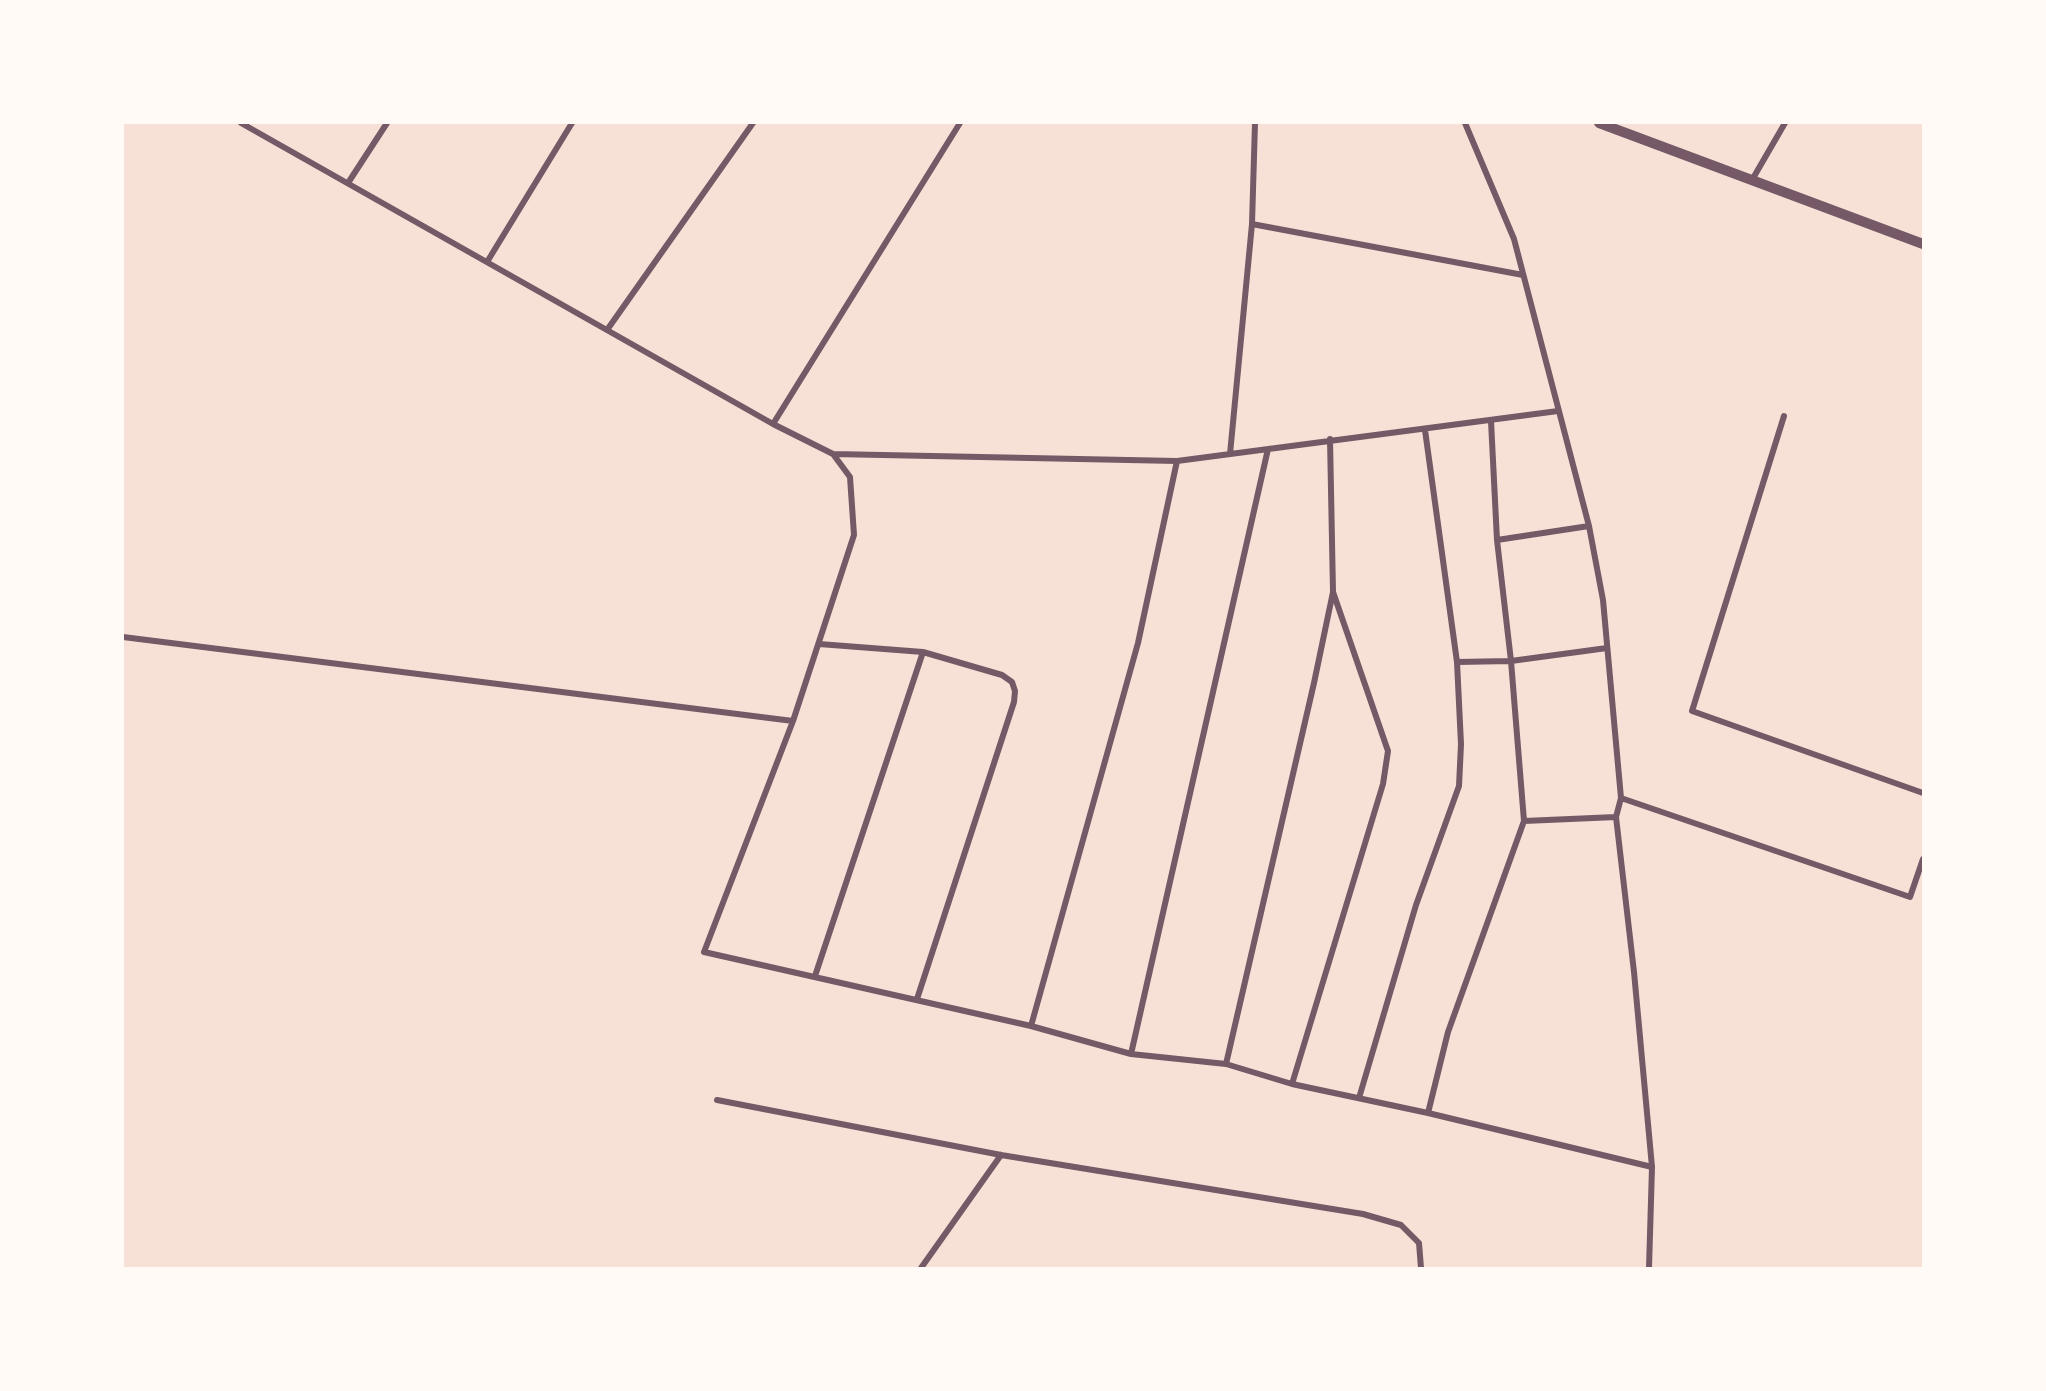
<!DOCTYPE html>
<style>
body{margin:0}
#map{position:relative;width:2046px;height:1391px;overflow:hidden;background:#f7e1d7;font-family:"Times New Roman",serif}
canvas{display:block}
.frame{position:absolute;inset:0;border:124px solid #fffaf5;pointer-events:none}
</style>
<div id="map">
<canvas width="2046" height="1391"></canvas>
<div class="frame"></div>
</div>
<script>
const g = document.querySelector('canvas').getContext('2d');
g.lineJoin = 'round';
function poly(rows) {
  const path = new Path2D();
  for (const r of rows) {
    path.moveTo(r[0], r[1]);
    for (let i = 2; i < r.length; i += 2) path.lineTo(r[i], r[i + 1]);
  }
  return path;
}
function stroke(path, color, width, dash) {
  g.strokeStyle = color;
  g.lineWidth = width;
  g.lineCap = dash ? 'butt' : 'round';
  g.setLineDash(dash || []);
  g.stroke(path);
}
stroke(poly([
 [241,123,773,424,833,454,850,477,854,535,793,721],
 [1255,123,1252,224,1523,275],
 [1465,123,1514,239,1589,526,1603,600,1621,798,1616,817,1634,972,1652,1167,1649,1268],
 [1752,180,1785,123],
 [348,183,387,123],
 [487,262,572,123],
 [607,330,753,123],
 [1784,416,1692,711,1923,793],
 [773,424,960,123],
 [833,454,1177,461,1558,411],
 [1230,454,1252,224],
 [1497,540,1589,526],
 [123,637,793,721,704,952,1031,1026,1131,1054,1226,1064,1292,1084,1428,1113,1652,1167],
 [819,644,923,652,1002,675,1012,682,1015,691,1014,702,917,999],
 [1457,662,1511,661,1607,648],
 [1621,798,1910,897,1923,859],
 [1524,821,1616,817],
 [815,976,923,652],
 [1031,1026,1138,643,1177,461],
 [1131,1054,1268,449],
 [1226,1064,1314,683,1333,592,1330,439],
 [1292,1084,1383,784,1388,751,1333,592],
 [1359,1098,1416,905,1459,786,1461,744,1457,662,1425,430],
 [717,1100,1001,1155,1363,1214,1401,1225,1419,1243,1421,1268],
 [1428,1113,1448,1032,1524,821,1511,661,1497,540,1491,421],
 [921,1268,1001,1155]
]), '#755966', 6);
stroke(poly([
 [1599,123,1923,244]
]), '#755966', 10);
</script>
